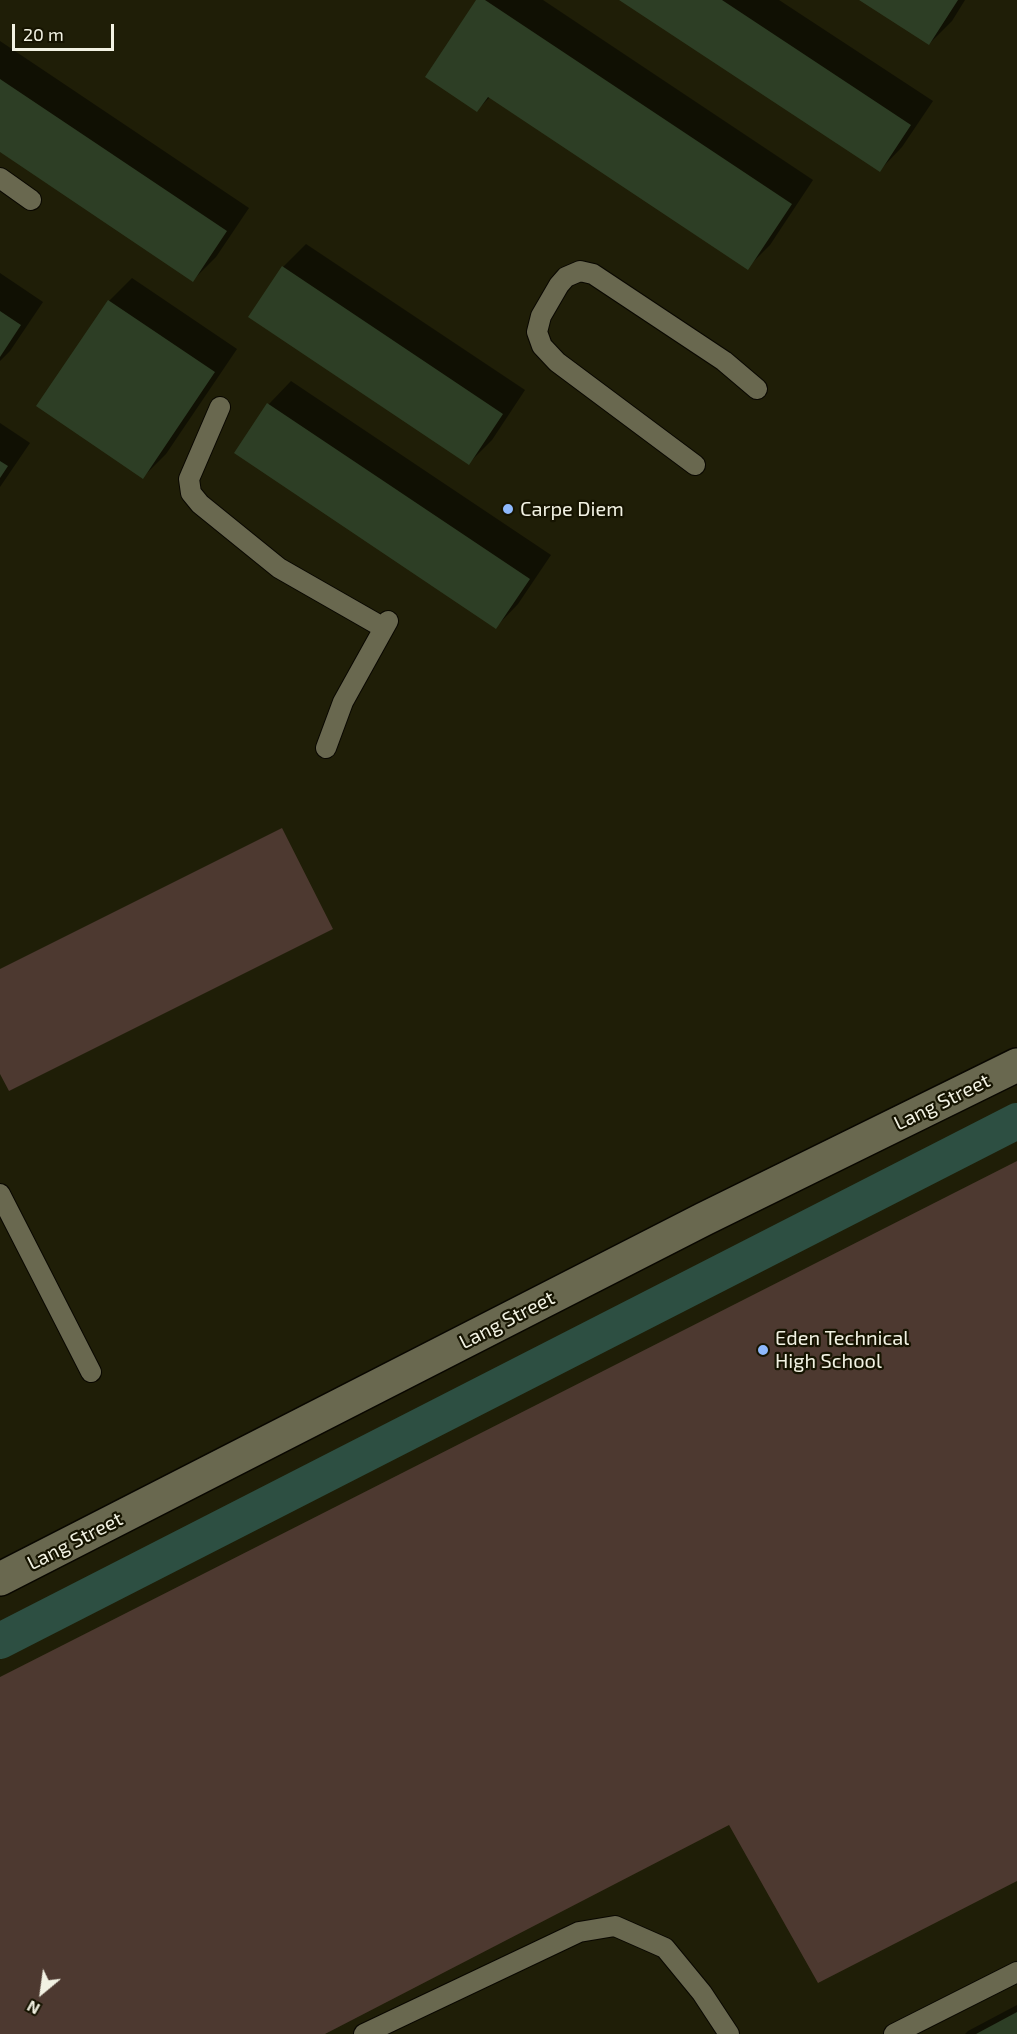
<!DOCTYPE html>
<style>
body{margin:0}
#map{position:relative;width:1017px;height:2034px;overflow:hidden;background:#1f1e07;font-family:"Exo 2",sans-serif}
canvas{display:block}
.north{position:absolute;left:12px;top:1962px;width:60px;height:60px;-webkit-text-stroke:4px #161401;paint-order:stroke;rotate:209deg;font-size:16px;font-weight:700;line-height:24px;text-align:center;color:#f2f2e3}
.north::after{content:'';display:block;margin:auto;width:21px;height:27px;background:#f2f2e3;clip-path:polygon(50% 0,100% 100%,50% 72%,0 100%)}
.scale{position:absolute;left:12px;top:24px;width:102px;height:27px;box-sizing:border-box;border:3px solid #f2f2e3;border-top:0;padding-left:8px;font-size:18px;line-height:21px;white-space:nowrap;color:#f2f2e3;-webkit-text-stroke:4px #161401;paint-order:stroke}
</style>
<div id="map">
<canvas width="1017" height="2034"></canvas>
<div class="north">N</div>
<div class="scale">20 m</div>
</div>
<script>
const g = document.querySelector('canvas').getContext('2d');
g.lineJoin = 'round';
function paint(path, color) {
  g.fillStyle = color;
  g.fill(path, 'evenodd');
}
function poly(rows) {
  const path = new Path2D();
  for (const r of rows) {
    path.moveTo(r[0], r[1]);
    for (let i = 2; i < r.length; i += 2) path.lineTo(r[i], r[i + 1]);
  }
  return path;
}
function stroke(path, color, width, dash) {
  g.strokeStyle = color;
  g.lineWidth = width;
  g.lineCap = dash ? 'butt' : 'round';
  g.setLineDash(dash || []);
  g.stroke(path);
}
function write(font, color, halo, rows, align = 'center') {
  g.font = font + ' "Exo 2",sans-serif';
  g.lineWidth = 4.5;
  g.setLineDash([]);
  g.textBaseline = 'middle';
  g.strokeStyle = halo;
  g.fillStyle = color;
  for (const [text, x, y, turn = 0] of rows) {
    g.save();
    g.translate(x, y);
    g.rotate((+turn || 0) * Math.PI / 180);
    g.textAlign = isNaN(turn) ? turn : align;
    if (halo) g.strokeText(text, 0, 0);
    g.fillText(text, 0, 0);
    g.restore();
  }
}
paint(poly([
 [282,828,333,929,9,1091,0,1074,0,969],
 [1017,1161,1017,1881,818,1983,729,1825,325,2034,0,2034,0,1677]
]), '#4d3930');
paint(poly([
 [478,0,543,0,813,180,770,245,747,268,490,97,477,110],
 [622,0,779,0,933,101,902,147,880,170],
 [862,0,965,0,952,21,929,44],
 [0,41,249,208,216,257,193,280,0,150],
 [306,244,525,390,492,440,469,463,283,267],
 [0,273,43,302,10,351,0,361],
 [132,278,237,349,166,454,143,477,109,301],
 [291,381,551,555,518,604,496,627,236,452,269,404],
 [0,423,30,443,0,487],
 [1017,2005,1017,2034,965,2034,968,2031]
]), '#0007');
stroke(poly([
 [0,1641,1017,1121]
]), '#2d4f42', 36);
paint(poly([
 [476,0,485,0,792,204,748,270,488,97,477,112,425,77],
 [619,0,722,0,911,125,880,172],
 [859,0,958,0,929,45],
 [0,79,227,231,193,282,0,152],
 [282,266,503,414,469,465,248,317],
 [108,300,215,372,143,479,36,406],
 [0,311,21,325,0,357],
 [267,403,530,579,496,629,234,453],
 [0,461,8,466,0,478],
 [1017,2012,1017,2034,976,2034]
]), '#2d3e25');
const lane = poly([
 [0,178,31,200],
 [220,407,189,479,191,493,200,504,279,568,384,628],
 [695,465,557,362,542,346,537,332,541,316,559,285,566,277,580,271,593,274,724,361,757,389],
 [326,748,343,702,388,621],
 [0,1194,91,1372],
 [364,2034,579,1932,615,1926,665,1948,702,1993,729,2034],
 [894,2034,1017,1972]
]);
const street = poly([
 [0,1579,704,1219,1017,1065]
]);
stroke(lane, '#090700', 22);
stroke(street, '#090700', 36);
stroke(lane, '#69684f', 20);
stroke(street, '#69684f', 33);
for (const [x, y, r, color] of [
 [508,509,6,"#8eb9fd"],
 [763,1350,6,"#8eb9fd"]
]) {
  const dot = new Path2D();
  dot.arc(x, y, r, 0, 2 * Math.PI);
  g.fillStyle = color;
  g.fill(dot);
  stroke(dot, '#161401', 2);
}
write('20px', '#f2f2e3', '#161401', [
 ["Carpe Diem",520,509],
 ["Eden Technical",775,1338],
 ["High School",775,1361]
], 'left');
write('20px', '#f2f2e3', '#161401', [
 ["Lang Street",942,1102,-26],
 ["Lang Street",507,1320,-27],
 ["Lang Street",75,1541,-27]
]);
</script>
